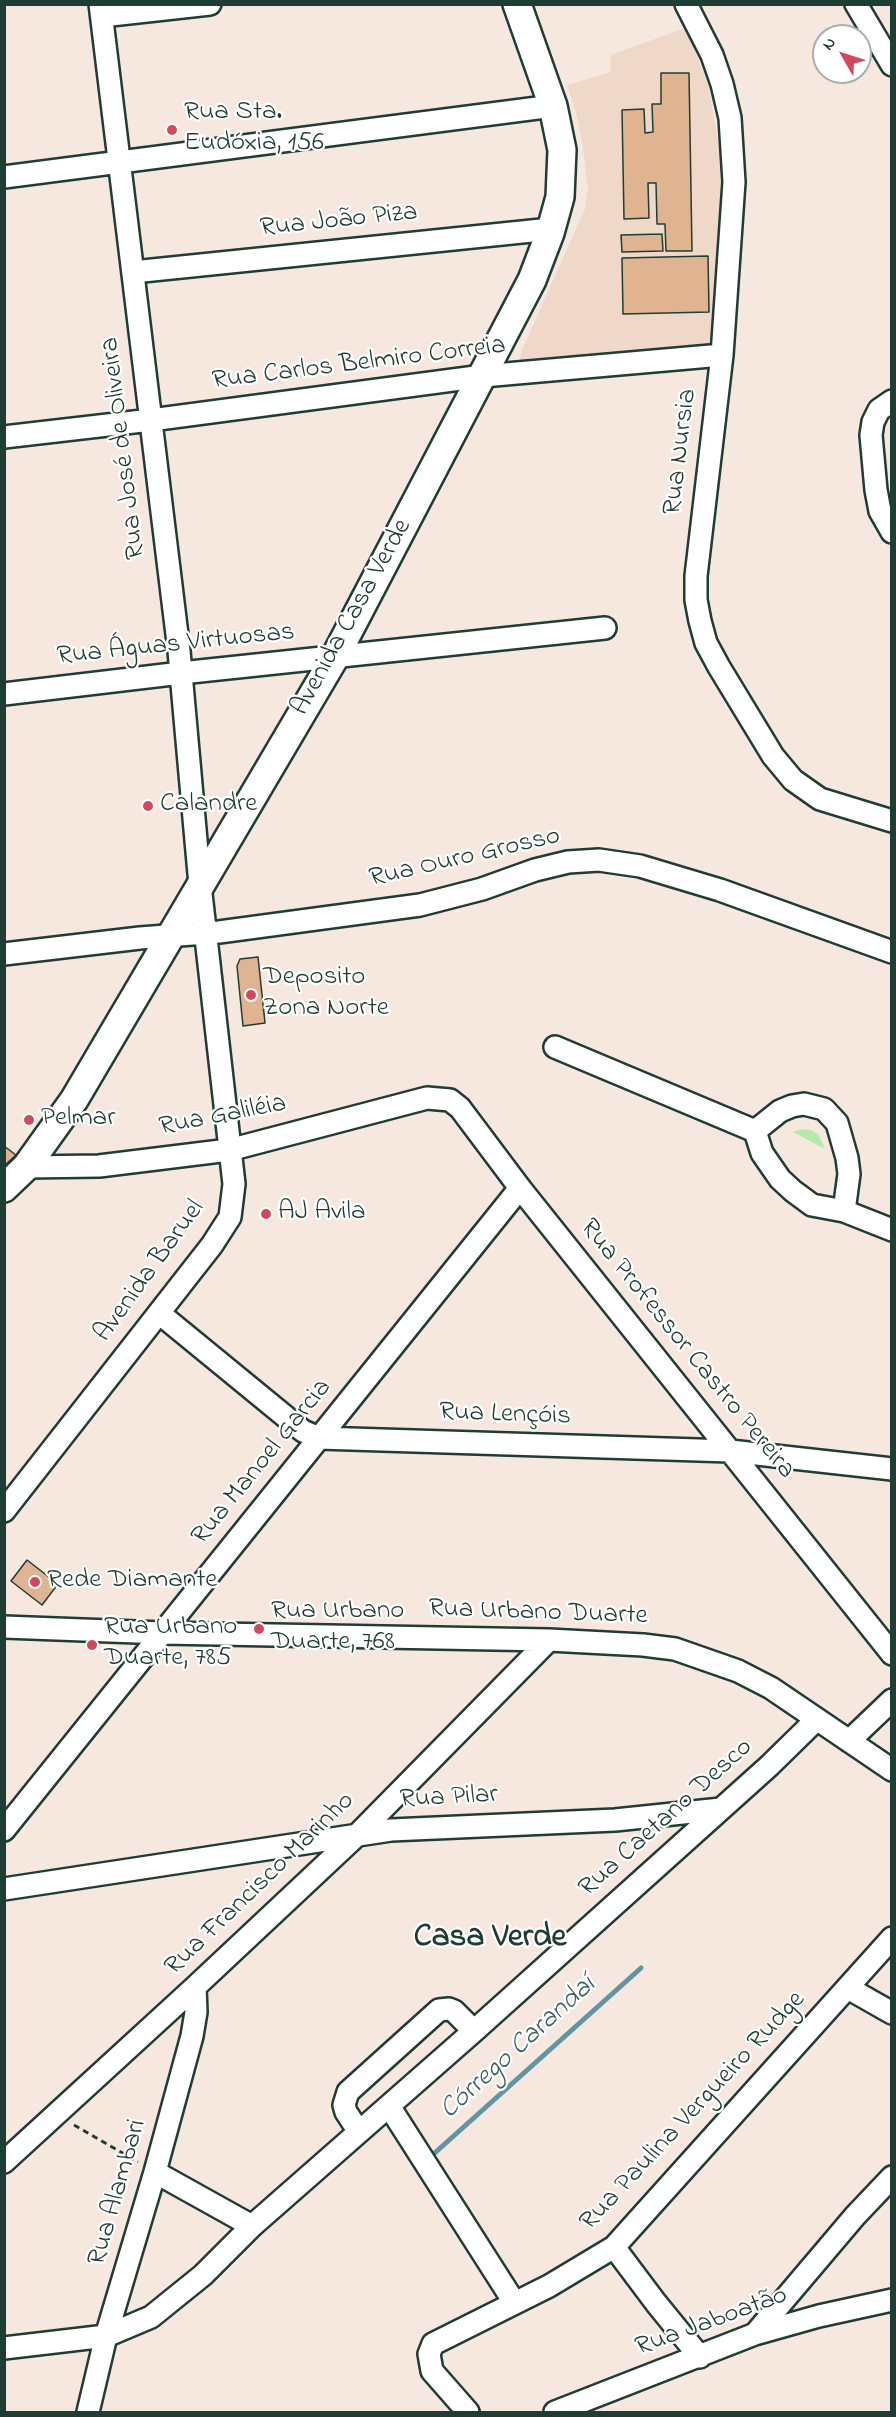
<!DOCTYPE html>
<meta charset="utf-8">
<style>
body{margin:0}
#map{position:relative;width:896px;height:2417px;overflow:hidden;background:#f6e8de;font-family:"Indie Flower",sans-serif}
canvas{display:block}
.frame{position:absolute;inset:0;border:6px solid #1f3d34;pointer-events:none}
.north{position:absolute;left:812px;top:24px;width:60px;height:60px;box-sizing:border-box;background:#fff;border:2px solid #a5b1ae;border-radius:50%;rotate:309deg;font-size:16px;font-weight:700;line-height:24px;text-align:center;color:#1f3d34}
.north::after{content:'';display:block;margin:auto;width:21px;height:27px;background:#d1495b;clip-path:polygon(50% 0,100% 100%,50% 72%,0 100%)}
</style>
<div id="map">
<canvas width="896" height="2417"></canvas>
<div class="frame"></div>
<div class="north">N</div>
</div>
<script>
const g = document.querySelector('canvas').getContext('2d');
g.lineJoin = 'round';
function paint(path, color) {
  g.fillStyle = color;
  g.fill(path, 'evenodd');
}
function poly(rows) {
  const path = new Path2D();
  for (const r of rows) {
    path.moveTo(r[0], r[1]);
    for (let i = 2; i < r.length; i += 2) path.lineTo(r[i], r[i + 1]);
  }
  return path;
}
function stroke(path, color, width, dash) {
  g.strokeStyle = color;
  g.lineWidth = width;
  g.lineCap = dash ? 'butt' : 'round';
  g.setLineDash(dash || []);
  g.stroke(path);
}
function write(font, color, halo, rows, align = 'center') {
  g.font = font + ' "Indie Flower",sans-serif';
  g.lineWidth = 4.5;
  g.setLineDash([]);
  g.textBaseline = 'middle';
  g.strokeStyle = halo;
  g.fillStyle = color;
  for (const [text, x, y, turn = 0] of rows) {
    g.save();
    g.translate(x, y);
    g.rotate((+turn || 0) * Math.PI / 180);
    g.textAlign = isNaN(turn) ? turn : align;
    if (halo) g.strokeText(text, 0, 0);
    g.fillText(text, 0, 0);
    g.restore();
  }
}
paint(poly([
 [686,28,708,85,719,145,722,182,714,345,523,364,520,359,522,350,585,209,588,188,582,141,576,112,567,85,611,72,610,55]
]), '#efd8c7');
paint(poly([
 [802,1129,810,1130,818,1134,825,1149,793,1132]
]), '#b4e9aa');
stroke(poly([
 [428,2159,641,1968]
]), '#6095a3', 5);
const building = poly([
 [661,73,689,73,692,251,666,251,665,224,657,224,656,183,648,183,649,218,624,219,622,110,644,109,645,133,653,132,652,104,661,104,661,73],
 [662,234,663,251,622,252,621,235,662,234],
 [708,256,709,312,623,314,622,258,708,256],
 [258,957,265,1023,243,1026,237,966,240,959,258,957],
 [4,1146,16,1155,4,1166,4,1146],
 [27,1560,58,1584,42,1605,11,1581,27,1560]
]);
paint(building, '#e0b391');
stroke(building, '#1f3d34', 1.5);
const minor = poly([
 [686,4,712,55,722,84,730,118,734,182,722,355,696,576,696,600,700,621,706,643,719,667,773,756,793,780,820,799,892,821],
 [856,4,892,65],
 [102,16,210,4],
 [4,177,553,106],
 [133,272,551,229],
 [892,401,879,410,873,422,871,435,876,490,880,511,892,532],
 [4,437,151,420,483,376,722,355],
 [4,694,181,673,605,628],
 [4,954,140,938,219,932,420,905,482,889,535,870,568,862,599,860,640,866,720,890,892,952],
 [555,1047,755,1131],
 [755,1131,780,1111,792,1106,804,1104,824,1109,837,1123,847,1158,849,1174,844,1211],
 [755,1131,762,1153,780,1179,793,1191,812,1205,844,1211,892,1230],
 [26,1167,99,1166,229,1150,427,1098,450,1100,460,1108,520,1188,892,1654],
 [159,1313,303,1431,319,1438,730,1451,892,1469],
 [4,1511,212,1245,230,1217,234,1184,200,885,179,651,100,4],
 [4,1627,163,1633,549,1640,643,1645,675,1649,738,1671,771,1688,892,1770],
 [849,1741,892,1700],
 [4,1830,520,1188],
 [4,1889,391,1830,615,1820,721,1809],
 [848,1988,892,2013],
 [389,2106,514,2302],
 [359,2132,346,2112,344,2105,348,2092,439,2010,449,2009,454,2011,474,2031],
 [4,2162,195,1987,356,1836,549,1640],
 [155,2172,252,2226],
 [614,2247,656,2303,700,2357],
 [755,2334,855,2216,892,2177],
 [4,2348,106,2336,151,2317,203,2275,252,2226,474,2031,769,1766,817,1719],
 [88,2412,106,2336,155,2172,192,2036,196,2012,195,1987],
 [468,2412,432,2371,429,2354,433,2344,549,2286,614,2247,892,1938],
 [555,2412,755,2334,819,2316,892,2300]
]);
const major = poly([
 [4,1188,26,1167,74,1100,335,657,532,280,550,233,560,197,562,150,553,106,517,4]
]);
stroke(minor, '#1f3d34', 26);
stroke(major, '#1f3d34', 32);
stroke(poly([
 [74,2125,138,2162]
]), '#1f3d34', 3, [6, 4.5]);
stroke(minor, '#fff', 21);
stroke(major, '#fff', 27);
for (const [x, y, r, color] of [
 [172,130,6,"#d1495b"],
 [148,806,6,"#d1495b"],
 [251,995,6,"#d1495b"],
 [29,1120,6,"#d1495b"],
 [266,1214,6,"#d1495b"],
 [35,1582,6,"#d1495b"],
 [259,1629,6,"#d1495b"],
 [92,1645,6,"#d1495b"]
]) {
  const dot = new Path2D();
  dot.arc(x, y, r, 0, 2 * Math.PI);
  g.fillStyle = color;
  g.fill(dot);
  stroke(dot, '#fff', 2);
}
write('27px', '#1f3d34', '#fff', [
 ["Rua Sta.",184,114],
 ["Eudóxia, 156",184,145],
 ["Calandre",160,806],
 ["Deposito",263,979],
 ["Zona Norte",263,1010],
 ["Pelmar",41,1120],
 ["AJ Avila",278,1214],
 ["Rede Diamante",47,1582],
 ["Rua Urbano",271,1613],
 ["Duarte, 768",271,1644],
 ["Rua Urbano",104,1629],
 ["Duarte, 785",104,1660]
], 'left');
write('27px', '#1f3d34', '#fff', [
 ["Rua João Piza",339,222,-6],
 ["Rua Carlos Belmiro Correia",359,365,-7],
 ["Rua José de Oliveira",125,448,-97],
 ["Rua Nursia",682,452,-83],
 ["Avenida Casa Verde",353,618,-61],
 ["Rua Águas Virtuosas",176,646,-6],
 ["Rua Ouro Grosso",465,859,-13],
 ["Rua Galiléia",223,1117,-11],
 ["Avenida Baruel",151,1272,-54],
 ["Rua Professor Castro Pereira",686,1350,51],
 ["Rua Lençóis",505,1416,2],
 ["Rua Manoel Garcia",263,1463,-51],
 ["Rua Urbano Duarte",538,1614,2],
 ["Rua Pilar",449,1799,-3],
 ["Rua Caetano Desco",667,1819,-42],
 ["Rua Francisco Marinho",261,1885,-44],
 ["Rua Paulina Vergueiro Rudge",694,2112,-47],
 ["Rua Alambari",119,2193,-74],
 ["Rua Jaboatão",712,2323,-20]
]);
write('italic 28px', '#3a6262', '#fff', [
 ["Córrego Carandaí",519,2049,-42]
]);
write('bold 33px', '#1f3d34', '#fff', [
 ["Casa Verde",490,1940]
]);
</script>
